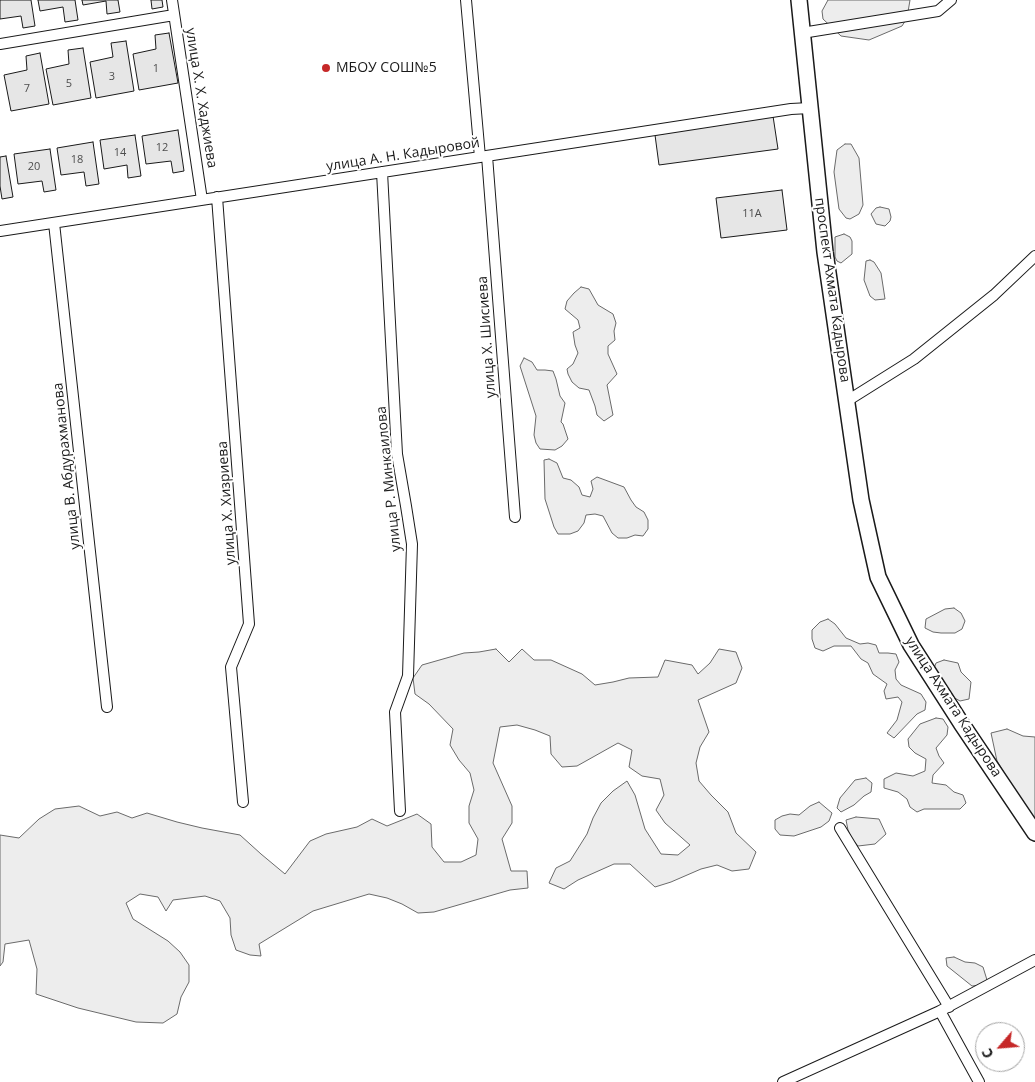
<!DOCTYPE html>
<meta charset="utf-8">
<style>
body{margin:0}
#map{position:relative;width:1035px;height:1082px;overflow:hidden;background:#fff;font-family:"Open Sans",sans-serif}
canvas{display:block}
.north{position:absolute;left:975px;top:1022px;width:50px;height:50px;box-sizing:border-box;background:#fff;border:1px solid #a3a3a3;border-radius:50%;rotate:243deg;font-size:14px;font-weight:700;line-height:20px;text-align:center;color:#1a1a1a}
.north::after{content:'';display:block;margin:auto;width:18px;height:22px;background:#c62828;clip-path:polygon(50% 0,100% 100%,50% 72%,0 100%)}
</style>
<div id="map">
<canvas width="1035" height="1082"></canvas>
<div class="north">С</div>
</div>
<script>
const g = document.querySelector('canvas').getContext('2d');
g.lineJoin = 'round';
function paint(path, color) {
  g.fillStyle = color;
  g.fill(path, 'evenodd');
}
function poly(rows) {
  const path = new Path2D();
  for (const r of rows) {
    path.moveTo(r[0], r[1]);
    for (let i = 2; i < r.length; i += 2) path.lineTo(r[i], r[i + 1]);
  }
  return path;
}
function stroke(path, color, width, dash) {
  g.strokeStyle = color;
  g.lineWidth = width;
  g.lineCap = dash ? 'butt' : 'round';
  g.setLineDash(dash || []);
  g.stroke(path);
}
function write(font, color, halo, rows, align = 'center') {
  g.font = font + ' "Open Sans",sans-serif';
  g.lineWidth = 4;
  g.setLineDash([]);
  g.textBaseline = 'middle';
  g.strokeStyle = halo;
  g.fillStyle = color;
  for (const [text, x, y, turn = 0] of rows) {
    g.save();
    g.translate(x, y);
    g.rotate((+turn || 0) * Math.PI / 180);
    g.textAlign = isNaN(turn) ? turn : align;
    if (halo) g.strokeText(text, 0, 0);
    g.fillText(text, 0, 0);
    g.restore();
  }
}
const built = poly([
 [828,0,910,0,907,18,902,26,869,40,841,36,823,19,822,11,828,0],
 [845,144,851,144,859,158,863,205,859,214,850,219,846,218,839,209,834,172,837,150,845,144],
 [880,207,889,209,891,217,890,221,885,226,876,224,871,214,876,208,880,207],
 [844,234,850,237,852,241,852,254,841,263,837,261,835,257,835,237,844,234],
 [870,260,874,262,881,273,885,299,875,300,870,296,864,280,866,261,870,260],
 [581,287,589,289,598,305,613,314,616,323,614,331,615,340,608,346,608,354,617,374,607,385,613,415,604,421,597,415,595,406,589,390,579,388,572,382,568,374,567,369,573,364,578,353,575,345,573,332,580,328,578,320,565,309,567,301,574,293,581,287],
 [524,358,532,362,537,370,545,370,553,371,556,379,560,396,565,403,561,422,563,424,568,439,562,446,555,450,540,449,536,443,534,435,536,416,520,366,524,358],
 [549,459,557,463,563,478,571,480,579,487,582,495,590,497,593,489,591,481,597,477,624,487,631,500,636,507,644,512,648,520,648,529,643,536,635,535,627,538,618,538,612,533,603,516,595,514,586,515,584,523,578,531,570,534,558,534,554,527,545,499,544,460,549,459],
 [954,608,961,613,965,621,962,629,955,633,941,633,933,632,925,628,926,619,945,609,954,608],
 [828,619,835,624,846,638,860,644,868,643,876,645,879,653,888,653,896,654,899,662,895,670,896,679,901,685,921,694,926,702,925,710,917,714,894,738,887,733,897,720,902,702,898,697,886,699,884,691,887,684,873,674,868,663,861,659,851,646,834,646,823,651,815,648,812,639,812,630,820,622,828,619],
 [496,649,509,662,522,649,534,660,551,660,582,674,595,685,613,682,629,678,658,677,665,660,692,665,698,674,710,663,719,649,736,652,742,668,736,683,698,700,709,732,700,747,696,763,699,781,711,795,728,812,736,833,756,852,749,869,732,871,717,865,701,869,671,882,655,887,630,864,614,864,578,880,564,889,549,883,556,868,570,861,587,834,593,818,601,803,613,791,627,781,635,795,645,829,661,854,678,855,690,845,665,823,656,810,664,795,660,779,642,776,629,767,632,750,618,743,577,766,562,767,551,754,550,736,535,730,517,725,500,727,493,763,512,806,512,823,502,839,511,871,527,871,528,888,510,890,434,912,418,913,402,904,387,898,369,894,313,911,259,944,261,956,250,955,236,950,231,935,230,918,220,901,205,896,173,900,166,911,158,897,140,894,126,903,133,919,168,941,180,952,189,965,189,982,181,997,177,1014,163,1023,136,1022,78,1008,36,994,37,969,29,940,5,944,3,962,0,966,0,835,19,838,39,819,55,809,79,806,100,816,117,812,132,818,147,813,177,822,202,828,240,835,261,854,285,874,310,841,326,834,357,827,372,819,387,826,417,814,431,824,432,847,444,862,461,862,476,855,478,839,469,823,469,806,474,790,470,773,459,760,450,745,453,729,429,704,415,694,413,678,422,665,464,653,479,652,496,649],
 [944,660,958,663,961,672,971,682,969,699,960,701,953,697,933,671,936,663,944,660],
 [936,718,943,719,948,727,947,735,936,748,939,756,944,763,933,775,932,783,946,785,954,792,963,795,966,803,960,809,924,809,917,812,910,807,907,799,898,792,884,788,884,779,896,773,913,776,925,771,926,759,915,753,909,747,908,739,920,724,936,718],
 [1007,729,1023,736,1035,737,1035,823,997,761,991,733,1007,729],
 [866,778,872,783,871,792,864,796,854,805,841,812,837,808,840,798,855,780,866,778],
 [819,802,832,813,829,821,821,827,794,836,780,835,775,829,775,820,782,816,790,814,799,815,810,806,819,802],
 [856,817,879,819,886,834,875,844,858,846,852,839,848,830,846,820,856,817],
 [954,957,965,962,975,963,983,967,987,980,981,985,972,986,947,966,946,958,954,957]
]);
paint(built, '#ededed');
stroke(built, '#6a6a6a', 1);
const building = poly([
 [0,0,31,0,35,26,23,28,21,16,0,19,0,0],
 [38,0,75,0,78,20,65,22,63,7,40,11,38,0],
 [82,0,118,0,120,12,107,14,106,1,83,5,82,0],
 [151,0,162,0,163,7,152,9,151,0],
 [169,33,178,83,139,90,133,54,156,49,155,35,169,33],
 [126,41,134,91,96,98,90,62,113,57,111,43,126,41],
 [83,48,91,98,53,105,46,69,69,64,68,50,83,48],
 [40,53,49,104,11,111,4,75,27,70,26,56,40,53],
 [773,116,778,149,659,165,655,135,773,116],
 [178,130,184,171,173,173,171,161,146,164,142,136,178,130],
 [135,135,141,176,128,178,127,165,104,169,100,140,135,135],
 [93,142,99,184,86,186,84,172,61,175,57,148,93,142],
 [50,149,56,190,44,192,42,181,18,184,14,154,50,149],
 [6,156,13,197,2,199,0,186,0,157,6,156],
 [782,190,787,230,721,238,716,198,782,190]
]);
paint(building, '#e6e6e6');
stroke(building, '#1a1a1a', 1);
const street = poly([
 [172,0,202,200],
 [466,0,480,157],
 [802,33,938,11,951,0],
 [0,44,174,15],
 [487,156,515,517],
 [382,172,397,454,406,506,412,544,408,676,395,712,400,811],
 [217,197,249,624,231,667,243,802],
 [54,223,107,707],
 [0,231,791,109,810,108],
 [847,401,914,359,994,295,1035,256],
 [840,828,949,1007],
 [940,1011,979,1082],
 [783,1082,940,1011,1035,960]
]);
const secondary = poly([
 [799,0,825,252,861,500,878,577,911,645,961,723,1035,833]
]);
stroke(street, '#1a1a1a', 12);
stroke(secondary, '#1a1a1a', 18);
stroke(street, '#fff', 10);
stroke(secondary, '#fff', 15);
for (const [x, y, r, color] of [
 [326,68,5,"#c62828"]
]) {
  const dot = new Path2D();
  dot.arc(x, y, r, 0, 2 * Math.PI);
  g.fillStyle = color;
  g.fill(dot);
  stroke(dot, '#fff', 2);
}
write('11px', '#4d4d4d', null, [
 ["1",156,69],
 ["3",112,77],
 ["5",69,84],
 ["7",27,89],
 ["12",162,148],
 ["14",120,153],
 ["18",77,160],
 ["20",34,167],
 ["11А",752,214]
]);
write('14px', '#1a1a1a', '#fff', [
 ["МБОУ СОШ№5",336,68]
], 'left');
write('14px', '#1a1a1a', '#fff', [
 ["улица Х. Х. Хаджиева",201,98,81],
 ["улица А. Н. Кадыровой",403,155,-9],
 ["проспект Ахмата Кадырова",832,290,82],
 ["улица Х. Шисиева",487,337,-94],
 ["улица В. Абдурахманова",67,466,-96],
 ["улица Р. Минкаилова",389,479,-96],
 ["улица Х. Хизриева",227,503,-94],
 ["улица Ахмата Кадырова",953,707,57]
]);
</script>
